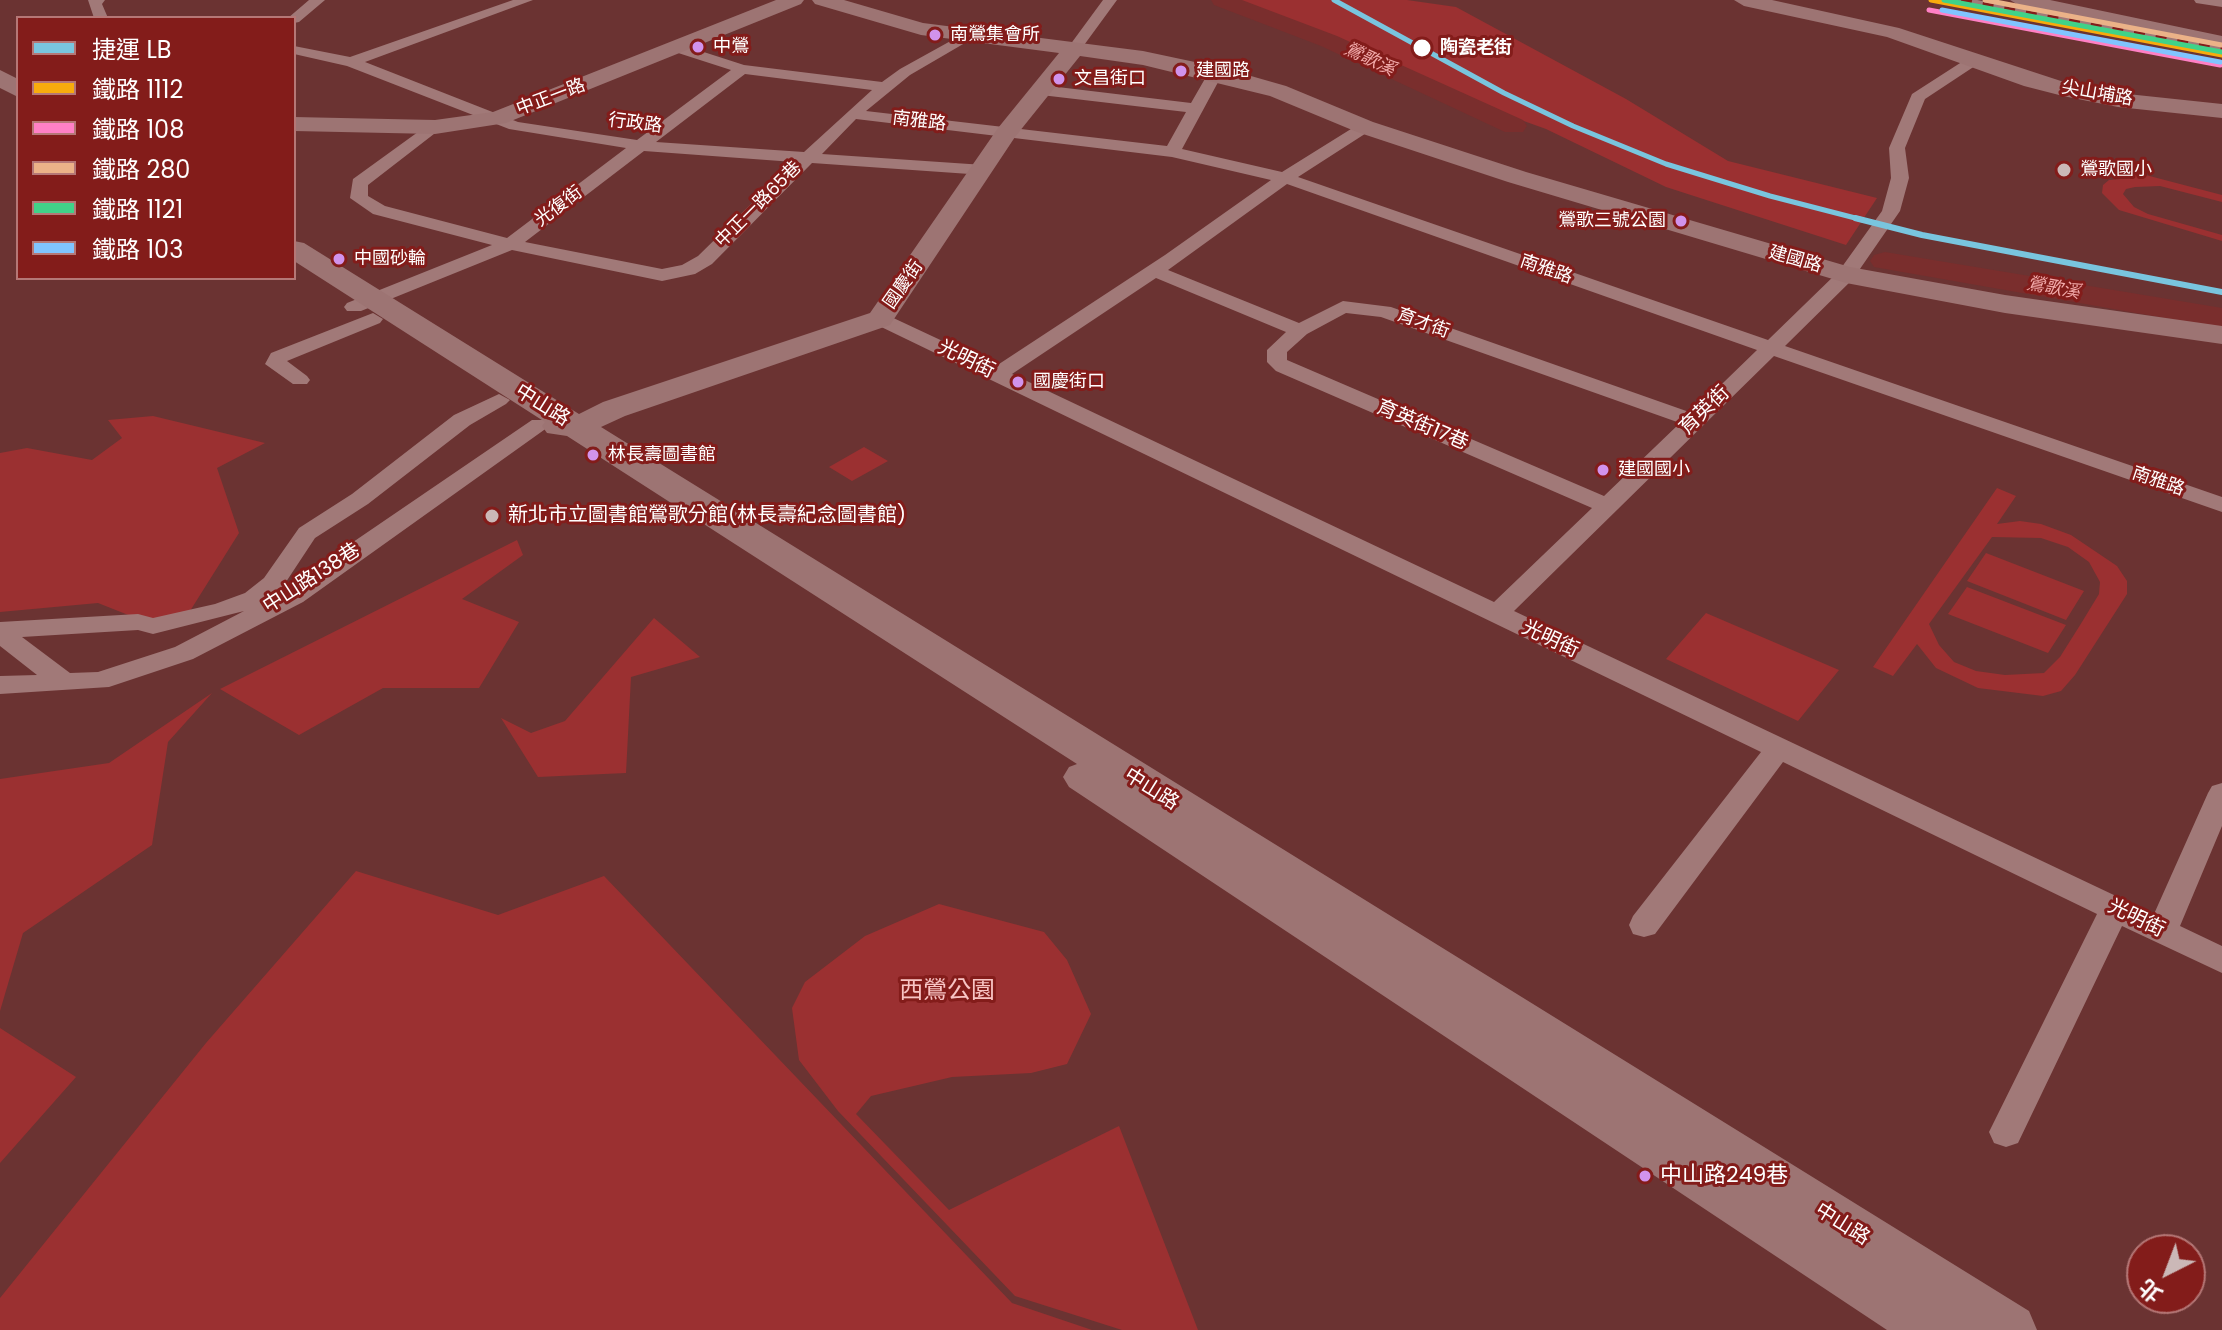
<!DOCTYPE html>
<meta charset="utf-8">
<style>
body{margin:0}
#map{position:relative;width:2222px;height:1330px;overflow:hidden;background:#6b3332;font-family:Poppins,"Noto Sans TC",sans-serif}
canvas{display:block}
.legend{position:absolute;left:16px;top:16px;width:280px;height:264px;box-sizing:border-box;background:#831c1a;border:2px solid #b57776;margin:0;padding:10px 14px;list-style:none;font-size:24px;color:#fff}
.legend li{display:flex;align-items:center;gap:16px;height:40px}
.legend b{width:40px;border:2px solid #b57776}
.north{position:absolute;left:2126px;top:1234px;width:80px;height:80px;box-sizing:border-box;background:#831c1a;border:2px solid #b57776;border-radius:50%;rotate:222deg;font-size:22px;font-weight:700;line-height:32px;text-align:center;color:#fff}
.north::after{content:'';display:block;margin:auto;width:28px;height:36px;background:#cbb8b7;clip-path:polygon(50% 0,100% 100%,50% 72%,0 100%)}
</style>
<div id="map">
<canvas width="2222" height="1330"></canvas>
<ul class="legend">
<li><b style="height:10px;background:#79c5de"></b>捷運 LB</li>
<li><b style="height:10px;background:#f8ab0d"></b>鐵路 1112</li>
<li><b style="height:10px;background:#ff80c5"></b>鐵路 108</li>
<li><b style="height:10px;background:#ebb288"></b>鐵路 280</li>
<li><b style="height:10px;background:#40d288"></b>鐵路 1121</li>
<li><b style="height:10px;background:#80c4ff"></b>鐵路 103</li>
</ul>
<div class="north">北</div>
</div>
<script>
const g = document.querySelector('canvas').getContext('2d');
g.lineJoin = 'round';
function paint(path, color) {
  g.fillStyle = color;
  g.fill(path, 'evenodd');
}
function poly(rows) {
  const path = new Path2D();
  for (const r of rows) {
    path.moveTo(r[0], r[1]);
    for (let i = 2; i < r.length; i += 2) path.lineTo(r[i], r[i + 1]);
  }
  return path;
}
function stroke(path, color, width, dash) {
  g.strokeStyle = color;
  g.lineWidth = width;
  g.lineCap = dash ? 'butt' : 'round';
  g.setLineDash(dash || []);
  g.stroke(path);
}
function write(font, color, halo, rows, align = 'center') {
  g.font = font + ' Poppins,"Noto Sans TC",sans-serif';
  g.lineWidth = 6;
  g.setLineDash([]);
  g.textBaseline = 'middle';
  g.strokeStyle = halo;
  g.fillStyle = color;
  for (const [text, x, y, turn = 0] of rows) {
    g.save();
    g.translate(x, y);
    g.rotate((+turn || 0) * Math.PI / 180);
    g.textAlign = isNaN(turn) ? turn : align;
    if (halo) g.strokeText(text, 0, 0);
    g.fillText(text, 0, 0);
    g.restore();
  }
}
paint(poly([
 [1230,0,1407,0,1456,7,1626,99,1728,161,1877,198,1846,245,1666,187,1546,129,1482,106,1317,32],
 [2119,168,2222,195,2222,202,2160,186,2135,187,2126,189,2123,194,2134,207,2148,214,2222,235,2222,241,2119,210,2102,193,2103,185,2109,180,2133,178,2115,173],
 [153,416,265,443,217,468,239,533,190,611,146,622,98,603,0,612,0,453,27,448,92,460,122,438,108,420],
 [864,447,888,461,852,481,829,467],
 [1997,488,2016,496,1997,524,2020,521,2041,524,2071,535,2117,566,2127,581,2127,594,2075,675,2061,691,2043,696,1978,688,1936,668,1917,644,1893,676,1873,667],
 [1992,537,2041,538,2068,547,2089,562,2100,582,2099,594,2082,622,2060,657,2044,673,2005,675,1976,671,1954,662,1939,645,1929,624],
 [517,540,523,555,462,599,519,622,479,688,383,688,299,735,220,689],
 [1986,553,2084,591,2066,620,1967,581],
 [1967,587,2066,625,2048,653,1948,614],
 [1706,613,1839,670,1798,721,1666,659],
 [654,618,700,657,631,677,626,773,538,777,501,718,531,733,565,721],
 [212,693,168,742,152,845,23,933,0,1011,0,779,109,763],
 [356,871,498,915,604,876,1012,1303,1092,1330,0,1330,0,1298,206,1043],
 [939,904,1044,932,1067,960,1091,1014,1067,1064,1031,1073,952,1077,871,1096,856,1114,949,1210,1119,1126,1198,1330,1122,1330,1015,1296,838,1111,799,1060,792,1008,805,982,865,936],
 [0,1028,76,1077,0,1163]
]), '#9b3031');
paint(poly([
 [1211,0,1242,0,1337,36,1523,120,1527,126,1523,132,1505,132,1321,46,1214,5,1211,0],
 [1885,252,2222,308,2222,328,1874,267,1870,261,1874,255,1885,252]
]), '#7a2e2d');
paint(poly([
 [88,0,105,0,102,4,108,18,94,18,88,0],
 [309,0,325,0,299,22,294,23,294,18,288,18,309,0],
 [513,0,533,0,365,62,518,122,637,140,731,70,672,51,672,45,682,45,744,65,882,82,900,69,965,33,972,37,970,40,910,75,866,111,1167,146,1186,112,1041,95,1033,90,1041,85,1191,103,1210,70,1215,68,1223,73,1182,149,1282,172,1359,124,1371,124,1371,130,1298,177,1768,340,1839,271,1882,211,1891,178,1889,148,1912,94,1971,56,1981,56,1981,62,1925,99,1905,148,1909,178,1900,211,1853,279,1785,346,2222,497,2222,512,1774,356,1514,611,2154,914,2208,793,2212,786,2222,783,2222,826,2180,926,2222,946,2222,973,2122,926,2018,1143,2006,1147,1994,1143,1989,1132,2097,914,1783,762,1655,934,1644,937,1633,934,1629,925,1633,916,1761,752,873,323,870,319,873,315,887,315,996,366,1165,255,1271,180,1172,157,856,119,822,154,984,165,992,170,984,175,812,163,712,264,695,274,662,281,512,250,361,311,347,311,344,307,347,303,492,245,373,214,350,198,353,179,429,124,435,122,443,127,368,185,368,196,385,206,507,238,626,148,509,129,347,66,294,54,294,46,350,57,513,0],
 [745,74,872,90,804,152,656,142,745,74],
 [644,151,794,162,698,256,682,265,662,269,525,242,644,151],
 [1287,184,1757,350,1692,413,1391,307,1343,301,1299,323,1168,270,1287,184],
 [1156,278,1286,332,1267,350,1267,362,1276,371,1592,508,1494,602,1012,374,1156,278],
 [1346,313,1381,317,1680,423,1604,496,1287,360,1287,352,1307,334,1346,313],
 [1103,0,1117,0,1079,52,1069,52,1067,49,1103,0],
 [2194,0,2222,0,2222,7,2196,3,2194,0],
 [373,313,383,319,380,323,287,361,307,376,310,380,307,384,293,384,265,364,271,353,373,313],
 [499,394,510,400,506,404,470,425,368,504,315,538,282,588,271,598,532,420,548,420,551,425,303,602,193,659,109,687,0,694,0,676,37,675,0,646,0,622,138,614,153,618,215,604,245,593,264,578,299,528,352,494,454,415,499,394],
 [244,611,175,647,98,672,70,673,22,637,138,630,153,634,244,611]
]), '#a17978');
paint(poly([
 [776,0,804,0,801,4,506,123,435,134,294,131,294,117,435,120,493,112,776,0],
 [812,0,844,0,923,23,1143,51,1223,68,1286,86,1373,122,1526,172,1850,267,2005,295,2222,326,2222,344,2005,313,1846,283,1508,182,1357,132,1270,96,1143,65,1080,56,1015,137,890,325,625,416,601,427,2029,1311,2037,1330,1887,1330,1069,787,1063,777,1069,767,1077,764,567,436,547,433,542,426,545,422,294,261,294,241,304,243,579,414,603,402,870,313,998,128,1059,53,921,35,815,4,812,0],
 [1734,0,1772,0,1899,28,2064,82,2118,93,2222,104,2222,118,2118,107,2063,96,2024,86,1887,37,1744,6,1734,0],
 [2010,0,2050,0,2222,36,2222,48,2020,6,2010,0],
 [0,70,18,79,18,97,0,88,0,70]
]), '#9d7473');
const rail = poly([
 [1961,0,2222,49]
]);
stroke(rail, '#a17a79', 6);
stroke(rail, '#831c1a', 4, [11]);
stroke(poly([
 [1931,0,2222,55]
]), '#f8ab0d', 5);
stroke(poly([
 [1929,10,2220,65]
]), '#ff80c5', 5);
stroke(poly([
 [1985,0,2222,45]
]), '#ebb288', 5);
stroke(poly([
 [1944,0,2222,52]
]), '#40d288', 5);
stroke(poly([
 [1942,10,2220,62]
]), '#80c4ff', 5);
stroke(poly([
 [1334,0,1504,93,1573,126,1666,164,1770,196,1863,220]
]), '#79c5de', 5);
stroke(poly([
 [1855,218,1922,235,2222,292]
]), '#79c5de', 6);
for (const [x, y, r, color] of [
 [935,35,7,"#d193ec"],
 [698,47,7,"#d193ec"],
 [1422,48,10,"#fff"],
 [1181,71,7,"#d193ec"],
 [1059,79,7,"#d193ec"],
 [2064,170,8,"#cbb8b7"],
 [1681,221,7,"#d193ec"],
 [339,259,7,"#d193ec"],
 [1018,382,7,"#d193ec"],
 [593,455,7,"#d193ec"],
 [1603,470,7,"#d193ec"],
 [492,516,8,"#cbb8b7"],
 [1645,1176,7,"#d193ec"]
]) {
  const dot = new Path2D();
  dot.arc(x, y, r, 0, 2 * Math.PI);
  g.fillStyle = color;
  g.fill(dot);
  stroke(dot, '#831c1a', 3);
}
write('18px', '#fff', '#831c1a', [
 ["南鶯集會所",950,35],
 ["中鶯",713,47],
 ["建國路",1196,71],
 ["文昌街口",1074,79],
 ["鶯歌三號公園",1666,221,"right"],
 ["中國砂輪",354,259],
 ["國慶街口",1033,382],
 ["林長壽圖書館",608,455],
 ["建國國小",1618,470]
], 'left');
write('bold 18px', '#fff', '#831c1a', [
 ["陶瓷老街",1440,48]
], 'left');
write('italic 18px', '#f2abab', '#831c1a', [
 ["鶯歌溪",1369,60,25],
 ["鶯歌溪",2053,289,10]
]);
write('18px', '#fff', '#831c1a', [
 ["尖山埔路",2097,94,10],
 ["中正一路",551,98,-21],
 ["南雅路",919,122,7],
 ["行政路",635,124,7],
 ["中正一路65巷",759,205,-45],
 ["光復街",559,207,-37],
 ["建國路",1795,260,16],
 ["南雅路",1546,270,19],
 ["國慶街",904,285,-55],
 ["育才街",1423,324,20],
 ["南雅路",2158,482,19]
]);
write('18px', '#fff', '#831c1a', [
 ["鶯歌國小",2080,170]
], 'left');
write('20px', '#fff', '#831c1a', [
 ["光明街",966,360,26],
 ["中山路",542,406,32],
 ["育英街",1705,411,-44],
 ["育英街17巷",1422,426,23],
 ["中山路138巷",312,579,-33],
 ["光明街",1550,640,25],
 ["中山路",1151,790,32],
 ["光明街",2136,919,26],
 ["中山路",1842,1225,32]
]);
write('20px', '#fff', '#831c1a', [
 ["新北市立圖書館鶯歌分館(林長壽紀念圖書館)",508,516]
], 'left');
write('22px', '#fff', '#831c1a', [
 ["中山路249巷",1660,1176]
], 'left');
write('24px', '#f8c4c4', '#831c1a', [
 ["西鶯公園",947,992]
]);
</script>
